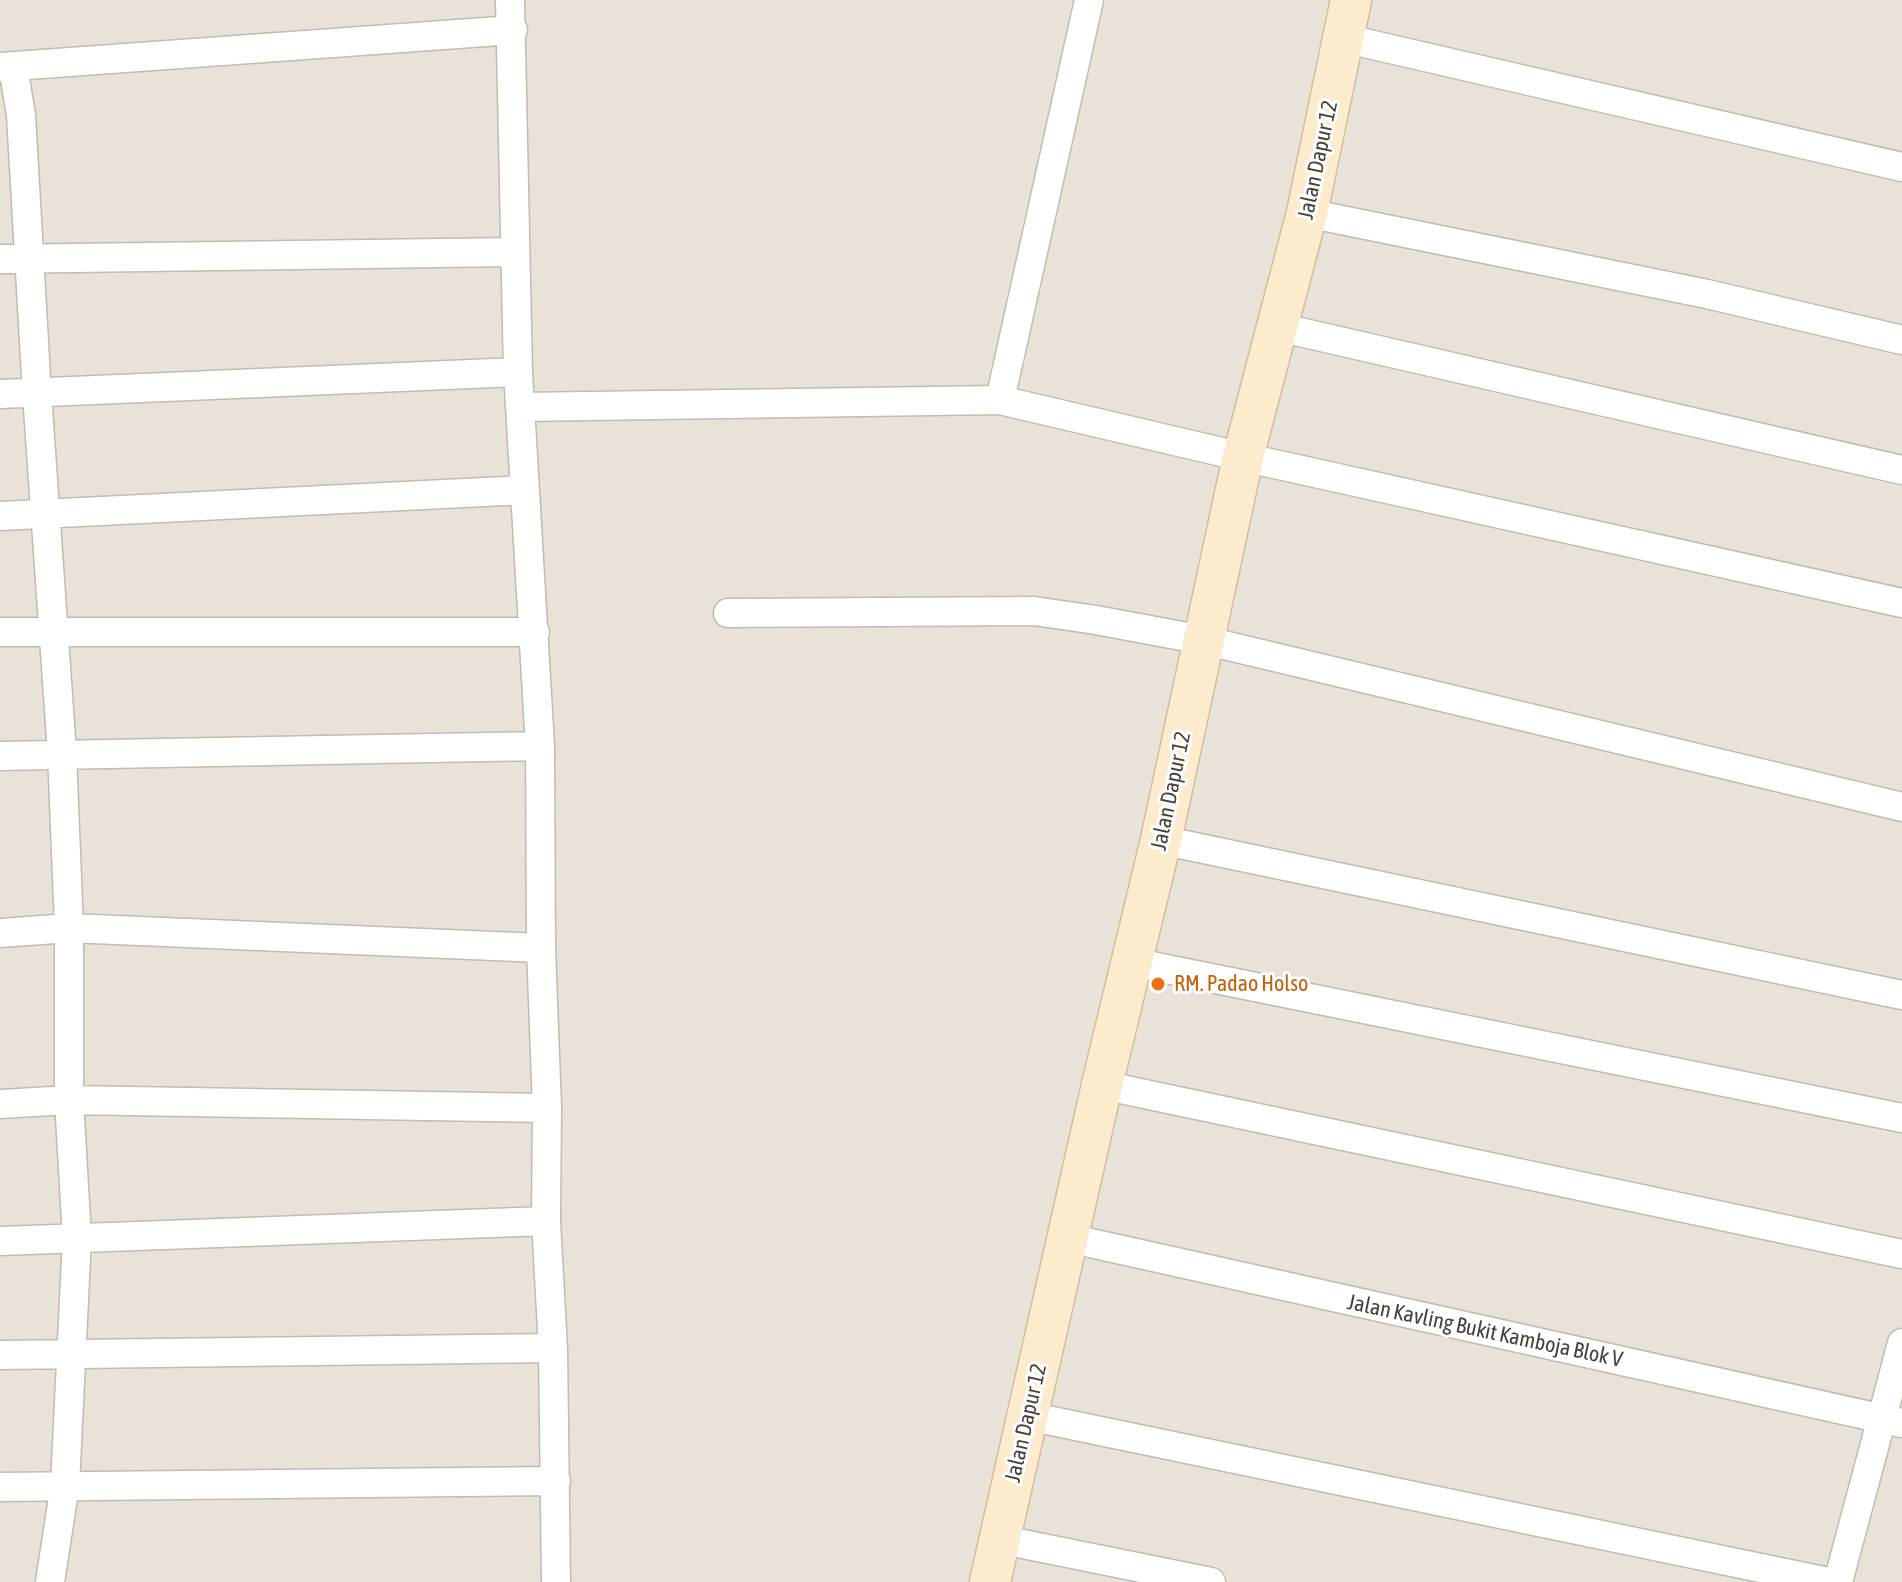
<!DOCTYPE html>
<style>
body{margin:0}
canvas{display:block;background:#f4f0ea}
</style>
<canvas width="1902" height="1582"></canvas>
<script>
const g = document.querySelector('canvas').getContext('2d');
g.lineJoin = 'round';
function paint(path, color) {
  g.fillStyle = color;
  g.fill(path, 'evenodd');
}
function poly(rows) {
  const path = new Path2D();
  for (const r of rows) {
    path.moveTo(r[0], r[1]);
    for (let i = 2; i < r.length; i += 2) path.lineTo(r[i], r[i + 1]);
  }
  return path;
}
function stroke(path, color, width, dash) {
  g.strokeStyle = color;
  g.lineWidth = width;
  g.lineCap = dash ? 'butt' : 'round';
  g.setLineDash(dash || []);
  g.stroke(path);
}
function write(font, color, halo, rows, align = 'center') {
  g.font = font + ' "Asap Condensed",sans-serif';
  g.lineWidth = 6;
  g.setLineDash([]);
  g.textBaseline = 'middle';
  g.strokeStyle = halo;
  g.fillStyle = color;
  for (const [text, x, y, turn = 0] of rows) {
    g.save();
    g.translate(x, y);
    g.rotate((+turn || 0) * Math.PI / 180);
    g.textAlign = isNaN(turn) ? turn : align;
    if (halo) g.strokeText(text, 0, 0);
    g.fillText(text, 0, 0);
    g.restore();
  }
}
paint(poly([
 [0,0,1902,0,1902,1582,0,1582]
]), '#e8e2d9');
const street = poly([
 [510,0,518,372,540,746,541,948,547,1108,546,1221,553,1348,556,1582],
 [1343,38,1902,167],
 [0,67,513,30],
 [13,67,21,115,37,394,62,753,69,928,69,1100,77,1238,65,1485,50,1582],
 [1307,213,1707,294,1902,340],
 [0,259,515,252],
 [1278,327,1902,470],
 [0,394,518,372],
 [1000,400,1089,0],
 [520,407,1000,400,1243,457,1902,603],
 [0,516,525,490],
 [728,613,1034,611,1096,620,1203,640,1902,807],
 [0,632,535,632],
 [0,756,540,746],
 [1161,840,1902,995],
 [0,933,69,928,541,948],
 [1132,962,1902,1118],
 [1102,1085,1902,1254],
 [0,1104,69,1100,547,1108],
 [1068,1238,1902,1423],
 [0,1241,546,1221],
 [0,1355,553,1348],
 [1028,1416,1828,1582],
 [0,1487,556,1481],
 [998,1539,1211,1582],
 [1838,1582,1902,1343]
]);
const secondary = poly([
 [990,1582,1102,1085,1161,840,1243,457,1307,213,1351,0]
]);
stroke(street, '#c3bab0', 31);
stroke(secondary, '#d2be9c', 43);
stroke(street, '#fff', 28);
stroke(secondary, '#fcebcd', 40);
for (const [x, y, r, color] of [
 [1158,984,8,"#e8710a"]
]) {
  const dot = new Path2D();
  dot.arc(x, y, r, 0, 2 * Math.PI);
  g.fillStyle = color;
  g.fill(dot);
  stroke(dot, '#fff', 3);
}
write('22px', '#484039', '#fff', [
 ["Jalan Dapur 12",1318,160,-78],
 ["Jalan Dapur 12",1171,791,-78],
 ["Jalan Kavling Bukit Kamboja Blok V",1485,1331,12],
 ["Jalan Dapur 12",1026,1423,-77]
]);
write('22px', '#c56008', '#fff', [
 ["RM. Padao Holso",1174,984]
], 'left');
</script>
